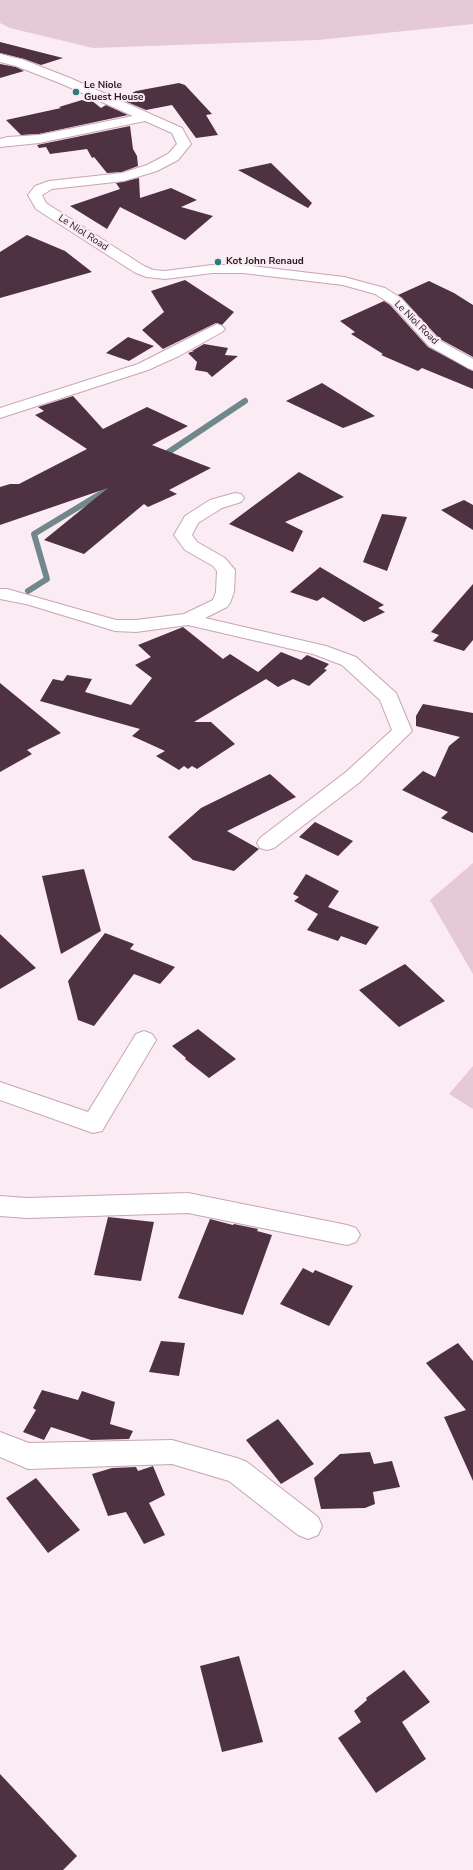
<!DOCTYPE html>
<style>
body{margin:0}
canvas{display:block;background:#fbebf3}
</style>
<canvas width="473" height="1870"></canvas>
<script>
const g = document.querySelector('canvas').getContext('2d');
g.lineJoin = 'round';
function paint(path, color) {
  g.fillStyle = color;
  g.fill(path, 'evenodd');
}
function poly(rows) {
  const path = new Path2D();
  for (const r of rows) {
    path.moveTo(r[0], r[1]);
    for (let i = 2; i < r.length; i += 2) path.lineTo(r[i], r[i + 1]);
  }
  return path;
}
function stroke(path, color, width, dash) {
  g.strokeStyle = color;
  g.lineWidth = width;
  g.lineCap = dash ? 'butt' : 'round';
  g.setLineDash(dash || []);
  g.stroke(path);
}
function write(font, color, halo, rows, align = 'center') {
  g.font = font + ' "Nunito Sans",sans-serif';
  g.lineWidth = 4;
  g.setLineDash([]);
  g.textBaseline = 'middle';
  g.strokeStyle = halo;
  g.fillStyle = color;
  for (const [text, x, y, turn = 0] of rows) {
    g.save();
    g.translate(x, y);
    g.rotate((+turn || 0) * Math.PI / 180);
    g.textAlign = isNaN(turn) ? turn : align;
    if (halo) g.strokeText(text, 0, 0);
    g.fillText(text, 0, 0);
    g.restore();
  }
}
paint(poly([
 [0,0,473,0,473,24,318,40,93,48,10,28,0,23],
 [473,863,473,974,430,900],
 [473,1066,473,1109,449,1094]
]), '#e5c9d7');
stroke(poly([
 [161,457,245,401],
 [28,591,47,579,34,534,110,488]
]), '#70888c', 6);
paint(poly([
 [0,42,63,58,41,65,24,59,0,53],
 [0,64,16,67,24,71,0,78],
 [179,83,185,85,212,114,206,115,218,135,196,138,172,105,146,110,120,99,136,91],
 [82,100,85,101,91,100,101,108,106,105,128,115,39,134,21,135,6,120,61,108,59,107],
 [130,126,133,149,137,156,138,166,122,172,107,173,94,157,92,158,87,149,50,154,46,147,39,148,37,145],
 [271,163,312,203,308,208,238,170],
 [139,178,140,198,171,188,197,200,181,207,213,216,185,240,120,207,107,229,70,206,120,189,116,183],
 [27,235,65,251,92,272,0,298,0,252],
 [185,280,234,312,222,325,216,323,163,349,142,330,164,312,151,291],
 [429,281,454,293,473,305,473,357,440,339,398,295],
 [384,301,390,305,428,347,473,371,473,389,422,368,418,371,381,355,383,354,351,334,355,332,340,321],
 [128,337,154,346,129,361,106,353],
 [204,344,228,348,225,355,238,356,212,377,207,372,195,370,197,362,188,353,194,351,192,351],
 [322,383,375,416,343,428,286,401],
 [73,396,103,429,147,407,188,426,152,445,211,468,169,490,177,494,148,507,144,504,84,554,44,540,108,488,0,525,0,487,10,484,19,484,87,449,35,415,44,411,38,407],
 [299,472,344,497,285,522,303,531,293,552,229,524],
 [464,500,473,505,473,530,441,510],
 [382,514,407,517,387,571,363,562],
 [320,567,384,605,378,608,385,612,364,622,323,597,317,601,290,592],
 [473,584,473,640,464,651,433,641,439,635,431,632],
 [183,627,223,659,230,654,258,672,281,652,301,660,307,655,329,664,324,669,327,670,309,686,293,679,278,687,266,679,194,722,211,722,235,744,197,769,192,766,188,769,184,766,179,770,156,756,165,751,132,736,140,729,40,701,53,679,63,681,67,675,92,679,85,692,131,705,152,678,135,665,151,657,138,645],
 [0,683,61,733,27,750,32,754,0,772],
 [423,704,473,713,473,833,441,818,448,812,402,790,423,771,435,777,449,746,460,737,416,726,416,716],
 [270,774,296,797,227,831,259,849,234,871,193,860,168,837,201,808],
 [315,822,353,841,338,856,299,837],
 [84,869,101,931,61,954,42,876],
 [306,874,339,891,328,907,379,927,366,945,341,936,338,941,307,930,318,914,294,901,299,897,293,894],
 [105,933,134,944,130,949,175,967,160,984,134,974,94,1026,78,1020,68,981],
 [0,934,36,968,0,989],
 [405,964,445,1001,399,1027,359,990],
 [198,1029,236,1059,209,1078,185,1059,186,1058,172,1046],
 [108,1217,154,1222,141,1281,94,1275],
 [210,1219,233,1225,234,1224,258,1229,257,1231,272,1235,243,1315,178,1298],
 [303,1268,313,1273,315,1270,353,1286,329,1326,280,1304],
 [161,1341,185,1343,179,1376,149,1372],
 [458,1343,473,1361,473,1481,444,1417,466,1410,426,1363],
 [42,1390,78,1400,82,1391,115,1402,110,1424,133,1431,129,1439,91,1440,51,1427,44,1440,23,1432,36,1410,33,1408],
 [278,1419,314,1464,281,1484,246,1440],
 [370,1452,374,1464,392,1461,400,1487,373,1492,375,1504,365,1508,321,1509,314,1478,340,1454],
 [153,1466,165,1495,149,1503,165,1535,144,1544,126,1512,108,1516,92,1474,112,1468,136,1467,138,1471],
 [36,1478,80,1530,48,1553,6,1498],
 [239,1656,263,1742,222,1752,200,1666],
 [404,1670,430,1702,402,1722,426,1759,376,1793,338,1738,361,1722,354,1711,367,1700,366,1698],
 [0,1774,77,1856,63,1870,0,1870]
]), '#4f3242');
const street = poly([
 [0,54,24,60,70,78,182,128,191,144,178,160,157,171,124,181,52,189,42,195,46,203,144,266,153,270,165,271,212,265,243,265,344,277,385,288,401,298,439,340,473,359,473,370,468,368,429,346,391,304,375,294,343,285,243,273,212,273,165,279,146,277,134,272,36,209,28,195,35,186,49,181,122,173,147,165,168,154,177,144,172,133,145,121,39,143,0,147,0,139,8,137,39,135,133,116,62,84,16,66,0,62,0,54],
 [217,324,222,326,225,329,222,332,179,356,148,370,0,418,0,408,138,364,217,324],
 [235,493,241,494,244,498,241,502,222,508,198,523,192,535,197,542,225,558,235,570,234,592,230,603,227,607,205,618,326,646,356,657,396,693,412,731,360,782,274,848,267,850,260,848,257,843,260,838,346,772,392,730,380,700,342,665,313,654,188,625,136,632,115,631,26,604,0,599,0,589,7,589,116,620,136,620,184,614,213,600,216,592,217,571,213,566,185,550,174,535,185,516,210,500,235,493],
 [144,1031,152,1034,156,1040,102,1131,93,1133,0,1100,0,1082,88,1112,136,1034,144,1031],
 [188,1193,347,1225,356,1228,360,1235,356,1242,347,1245,188,1213,27,1218,0,1216,0,1196,27,1198,188,1193],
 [0,1432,29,1443,172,1440,237,1458,247,1462,318,1517,322,1526,318,1535,308,1539,298,1535,229,1481,172,1464,28,1469,0,1457,0,1432]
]);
stroke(street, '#c8a4b7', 2);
paint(street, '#fff');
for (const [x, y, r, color] of [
 [76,92,4,"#307a7e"],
 [218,262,4,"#307a7e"]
]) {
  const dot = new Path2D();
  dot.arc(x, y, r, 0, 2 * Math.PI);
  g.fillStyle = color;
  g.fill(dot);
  stroke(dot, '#fbebf3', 1.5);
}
write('bold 10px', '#281b22', '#fbebf3', [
 ["Le Niole",84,86],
 ["Guest House",84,98],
 ["Kot John Renaud",226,262]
], 'left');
write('10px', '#281b22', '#fbebf3', [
 ["Le Niol Road",83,233,33],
 ["Le Niol Road",416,323,45]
]);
</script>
